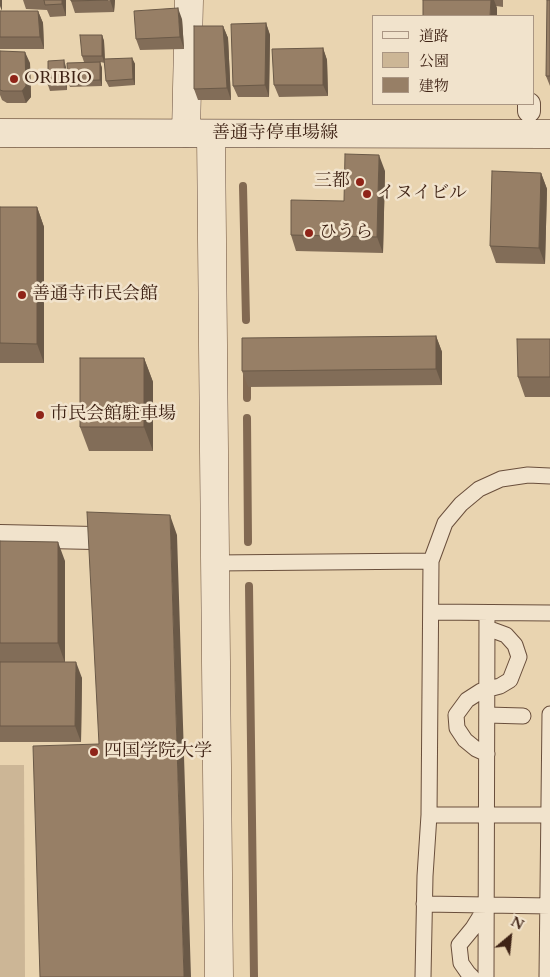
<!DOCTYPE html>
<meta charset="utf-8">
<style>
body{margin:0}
#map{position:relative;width:550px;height:977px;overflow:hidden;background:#e9d4b0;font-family:Cardo,"Noto Serif JP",serif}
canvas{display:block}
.legend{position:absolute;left:372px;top:15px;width:162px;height:90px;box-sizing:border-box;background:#f1e3cc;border:1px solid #aa9683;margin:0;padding:6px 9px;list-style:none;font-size:15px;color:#3f2315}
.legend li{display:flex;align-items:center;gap:10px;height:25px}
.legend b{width:25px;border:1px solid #aa9683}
.north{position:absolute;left:485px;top:912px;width:50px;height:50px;-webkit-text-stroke:4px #f1e3cc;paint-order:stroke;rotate:28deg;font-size:14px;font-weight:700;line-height:20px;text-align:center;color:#3f2315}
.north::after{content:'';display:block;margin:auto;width:18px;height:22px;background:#3f2315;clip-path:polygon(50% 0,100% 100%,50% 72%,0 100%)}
</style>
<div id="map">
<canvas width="550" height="977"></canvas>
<ul class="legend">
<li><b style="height:6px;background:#f1e3cc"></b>道路</li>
<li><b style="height:14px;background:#ccb696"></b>公園</li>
<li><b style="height:14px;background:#977f66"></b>建物</li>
</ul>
<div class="north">N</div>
</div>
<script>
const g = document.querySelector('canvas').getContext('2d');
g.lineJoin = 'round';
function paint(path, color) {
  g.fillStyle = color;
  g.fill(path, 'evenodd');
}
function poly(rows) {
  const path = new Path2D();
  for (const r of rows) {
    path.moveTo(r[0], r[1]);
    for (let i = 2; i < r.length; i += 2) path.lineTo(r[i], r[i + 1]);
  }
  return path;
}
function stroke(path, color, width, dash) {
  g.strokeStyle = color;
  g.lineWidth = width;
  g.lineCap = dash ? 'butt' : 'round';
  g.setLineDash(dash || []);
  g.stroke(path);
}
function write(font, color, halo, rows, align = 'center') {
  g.font = font + ' Cardo,"Noto Serif JP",serif';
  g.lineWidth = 5;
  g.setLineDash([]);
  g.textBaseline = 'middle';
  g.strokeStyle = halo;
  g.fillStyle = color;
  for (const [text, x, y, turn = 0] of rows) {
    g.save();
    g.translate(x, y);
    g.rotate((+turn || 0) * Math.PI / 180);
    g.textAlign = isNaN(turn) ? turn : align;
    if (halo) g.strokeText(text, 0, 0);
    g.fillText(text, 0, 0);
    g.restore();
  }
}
paint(poly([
 [0,765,24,765,25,977,0,977]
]), '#ccb696');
stroke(poly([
 [243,186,246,320],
 [247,375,247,398],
 [247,418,248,542],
 [249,586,254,977]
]), '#826952', 8);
const service = poly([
 [215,563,431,561],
 [431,612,550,613],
 [487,715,523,716],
 [487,754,476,749,465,740,457,728,456,715,467,700,481,691,500,686,510,680,519,657,515,645,506,635,487,628],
 [429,815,550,815],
 [424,904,550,906],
 [423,977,425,876,429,815,431,561,445,523,461,504,479,489,501,479,528,475,550,476],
 [472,977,468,973,461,963,459,945,473,928,486,907],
 [486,977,487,613],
 [547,977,550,714]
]);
const pedestrian = poly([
 [529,104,529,111],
 [0,536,94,538]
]);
const minor = poly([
 [186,133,189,0]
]);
const tertiary = poly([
 [211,134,219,977]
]);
const secondary = poly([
 [0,133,550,134]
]);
stroke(service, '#6a4f3c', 17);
stroke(pedestrian, '#6a4f3c', 24);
stroke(minor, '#6a4f3c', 29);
stroke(tertiary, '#6a4f3c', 29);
stroke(secondary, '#3f2315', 29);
stroke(service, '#f1e3cc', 15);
stroke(pedestrian, '#f1e3cc', 22);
stroke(minor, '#f1e3cc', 28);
stroke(tertiary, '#f1e3cc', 28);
stroke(secondary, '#f1e3cc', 28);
paint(poly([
 [23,0,66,0,66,16,50,17,47,10,26,9],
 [115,0,114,12,75,13,71,1],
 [423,0,503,0,503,7,496,6,497,8],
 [550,0,550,86,546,76],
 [0,11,38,11,43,23,44,49,0,49],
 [182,19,184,49,140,50,136,39],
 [266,23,270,35,269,97,238,97,233,86],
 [223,26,228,38,231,100,198,100,194,89],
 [102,35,104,41,105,63,100,62,102,68,102,86,70,87,68,81,84,62,82,56],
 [323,48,327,60,328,96,279,97,274,85],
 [0,51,30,63,31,97,26,103,7,103,2,100,0,95],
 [132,58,135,64,135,85,109,87,106,81],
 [66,67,67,90,50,91,48,85],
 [385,171,383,253,296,251,291,235,344,201],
 [541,173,547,189,545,264,496,263,490,246],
 [0,207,37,207,44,227,44,363,0,363],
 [436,336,442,352,442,385,248,387,242,371],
 [550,339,550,397,525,397,518,377],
 [144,358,153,382,153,451,89,451,80,427],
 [0,541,65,561,65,662,82,678,81,742,0,742]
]), '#826d58');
paint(poly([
 [0,0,2,0,2,11,0,6],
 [62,0,66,0,66,16,62,4],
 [110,0,115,0,114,12],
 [491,0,494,0,497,8,497,16,490,16],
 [178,8,182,19,184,49,180,37],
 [38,11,43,23,44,49,40,37],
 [266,23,270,35,269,97,265,85],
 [223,26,228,38,231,100,227,88],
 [102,35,104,41,105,63,102,56],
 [323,48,327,60,328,96,323,85],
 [25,52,30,63,31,97,26,103,22,91],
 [132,58,135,64,135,85,133,79],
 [64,60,66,67,67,90,65,84],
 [100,62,102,68,102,86,100,80],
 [379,155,385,171,383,253,377,237],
 [541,173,547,189,545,264,539,248],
 [37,207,44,227,44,363,37,344],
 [436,336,442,352,442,385,436,369],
 [144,358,153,382,153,451,144,427],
 [170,515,177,535,191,977,184,977],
 [58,542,65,561,65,663,58,643],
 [76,662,82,678,81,742,75,726]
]), '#6a5947');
const building = poly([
 [44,0,62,0,62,4,45,5,44,0],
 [71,0,108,0,71,1,71,0],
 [423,0,491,0,490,16,423,16,423,0],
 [547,0,550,0,550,76,546,76,547,0],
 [178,8,180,37,136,39,134,11,178,8],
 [0,11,38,11,40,37,0,37,0,11],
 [266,23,265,85,233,86,231,24,266,23],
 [194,26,223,26,227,88,194,89,194,26],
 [80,35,102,35,102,56,82,56,80,35],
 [323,48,323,85,274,85,272,49,323,48],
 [0,51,25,52,26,86,22,91,3,91,0,90,0,51],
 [132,58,133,79,106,81,104,59,132,58],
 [64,60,65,84,48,85,48,61,64,60],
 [100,62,100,80,68,81,67,63,100,62],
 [345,154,379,155,377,237,291,235,291,200,344,201,345,154],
 [492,171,541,173,539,248,490,246,492,171],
 [0,207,37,207,37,344,0,343,0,207],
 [436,336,436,369,242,371,242,338,436,336],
 [517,339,550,339,550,377,518,377,517,339],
 [80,358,144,358,144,427,80,427,80,358],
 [87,512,170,515,184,977,40,977,33,746,99,744,87,512],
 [0,541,58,542,58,643,0,643,0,541],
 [0,662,76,662,75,726,0,726,0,662]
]);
paint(building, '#977f66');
stroke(building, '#6a5947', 1);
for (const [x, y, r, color] of [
 [14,79,5,"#8f2418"],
 [360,182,5,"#8f2418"],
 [367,194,5,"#8f2418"],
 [309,233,5,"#8f2418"],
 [22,295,5,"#8f2418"],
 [40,415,5,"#8f2418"],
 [94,752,5,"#8f2418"]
]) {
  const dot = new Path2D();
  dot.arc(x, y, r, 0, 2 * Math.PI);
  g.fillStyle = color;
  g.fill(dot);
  stroke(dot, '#f1e3cc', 2);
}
write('18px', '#3f2315', '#f1e3cc', [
 ["ORIBIO",24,79],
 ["三都",350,182,"right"],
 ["イヌイビル",377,194],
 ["ひうら",319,233],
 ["善通寺市民会館",32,295],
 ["市民会館駐車場",50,415],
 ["四国学院大学",104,752]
], 'left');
write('18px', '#3f2315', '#f1e3cc', [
 ["善通寺停車場線",275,134]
]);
</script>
